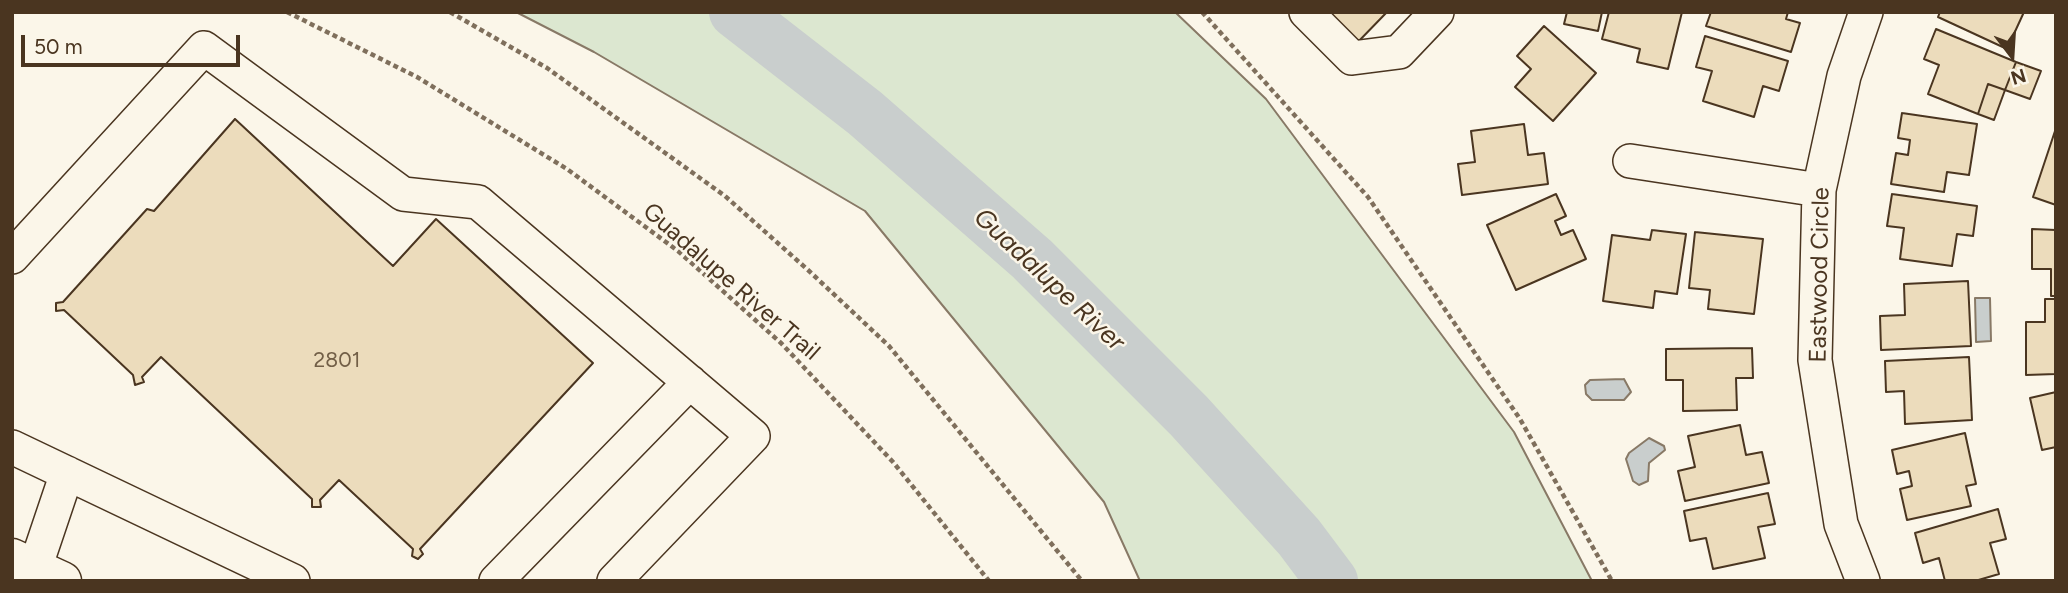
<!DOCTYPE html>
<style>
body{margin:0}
#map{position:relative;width:2068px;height:593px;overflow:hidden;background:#fbf6e9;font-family:Figtree,sans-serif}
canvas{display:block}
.frame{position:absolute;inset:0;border:14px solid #4a3520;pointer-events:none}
.north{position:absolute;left:1977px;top:21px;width:70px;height:70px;-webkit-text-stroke:5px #fbf6e9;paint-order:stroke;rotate:163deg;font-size:19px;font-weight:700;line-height:28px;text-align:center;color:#4a3520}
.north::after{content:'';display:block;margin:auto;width:24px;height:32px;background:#4a3520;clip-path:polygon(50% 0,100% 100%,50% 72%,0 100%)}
.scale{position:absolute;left:21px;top:35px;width:219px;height:32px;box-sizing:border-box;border:4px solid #4a3520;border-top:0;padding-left:9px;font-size:21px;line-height:24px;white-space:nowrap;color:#4a3520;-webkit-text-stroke:5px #fbf6e9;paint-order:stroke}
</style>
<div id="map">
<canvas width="2068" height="593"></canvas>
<div class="frame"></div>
<div class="north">N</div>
<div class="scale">50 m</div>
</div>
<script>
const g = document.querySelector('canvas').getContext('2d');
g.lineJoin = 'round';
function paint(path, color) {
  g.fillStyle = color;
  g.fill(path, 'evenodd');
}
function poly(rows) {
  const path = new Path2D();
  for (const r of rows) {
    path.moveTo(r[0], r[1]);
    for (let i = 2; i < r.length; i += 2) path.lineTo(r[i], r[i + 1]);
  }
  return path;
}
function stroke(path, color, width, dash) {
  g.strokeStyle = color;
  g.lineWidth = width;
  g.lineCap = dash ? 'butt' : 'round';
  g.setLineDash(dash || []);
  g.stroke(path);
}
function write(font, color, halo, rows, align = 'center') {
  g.font = font + ' Figtree,sans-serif';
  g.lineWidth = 5;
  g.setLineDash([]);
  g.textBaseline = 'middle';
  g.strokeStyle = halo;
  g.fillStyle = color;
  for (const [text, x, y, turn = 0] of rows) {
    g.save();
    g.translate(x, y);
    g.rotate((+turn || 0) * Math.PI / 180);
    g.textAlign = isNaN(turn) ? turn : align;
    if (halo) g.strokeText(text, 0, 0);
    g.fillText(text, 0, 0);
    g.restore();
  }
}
const green = poly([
 [516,12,1175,12,1266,99,1514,432,1592,581,1140,581,1104,502,865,211,594,52,516,12]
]);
paint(green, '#dce7d0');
stroke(green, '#887966', 2);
const water = poly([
 [1975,298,1990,298,1991,341,1976,342,1975,298],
 [1624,379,1631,392,1624,400,1592,400,1586,394,1585,385,1590,380,1624,379],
 [1649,438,1664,446,1665,450,1649,463,1648,481,1639,485,1633,481,1626,459,1629,453,1649,438]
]);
paint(water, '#c9cecd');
stroke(water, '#887966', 2);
stroke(poly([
 [735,12,865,113,1032,259,1189,416,1299,537,1332,581]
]), '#c9cecd', 52);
const building = poly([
 [1323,12,1387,12,1356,44,1323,12],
 [1567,12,1602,12,1598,31,1564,24,1567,12],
 [1609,12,1682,12,1668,69,1637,62,1640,49,1602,39,1609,12],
 [1711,12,1788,12,1786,19,1800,23,1791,52,1706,26,1711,12],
 [1940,12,2024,12,2007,49,1938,17,1940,12],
 [1544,26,1596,73,1553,121,1515,87,1531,69,1517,56,1544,26],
 [1936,29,2016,62,2005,90,1988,84,1978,114,1928,94,1939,65,1924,59,1936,29],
 [1705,36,1788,61,1779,91,1763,86,1754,117,1703,101,1712,71,1696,67,1705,36],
 [2016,62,2041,71,2030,99,2005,90,2016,62],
 [1988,84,2005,90,1994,120,1978,114,1988,84],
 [1902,113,1977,124,1969,175,1947,172,1944,192,1891,184,1896,153,1908,155,1910,140,1898,138,1902,113],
 [235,119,393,266,436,219,593,363,420,549,423,554,418,559,412,556,413,549,339,480,320,500,321,507,312,507,312,499,161,357,142,377,144,382,135,385,133,375,64,310,56,311,56,303,63,302,147,209,154,211,235,119],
 [1524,124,1528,155,1544,153,1548,184,1462,195,1458,164,1475,162,1471,131,1524,124],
 [2055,131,2056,131,2056,205,2033,197,2055,131],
 [1556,194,1566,216,1555,221,1561,235,1573,230,1586,259,1516,290,1487,225,1556,194],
 [1892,194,1977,206,1973,236,1957,234,1952,266,1900,259,1904,228,1887,226,1892,194],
 [2032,229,2056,230,2056,296,2051,296,2051,269,2032,269,2032,229],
 [1652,230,1686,234,1677,294,1655,291,1653,308,1603,301,1612,235,1650,240,1652,230],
 [1695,232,1763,239,1754,314,1708,309,1710,290,1689,288,1695,232],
 [1968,281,1971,346,1881,350,1880,316,1905,315,1904,284,1968,281],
 [2045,299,2056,299,2056,374,2026,375,2026,322,2045,322,2045,299],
 [1752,348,1753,378,1736,378,1737,410,1683,411,1683,380,1666,380,1666,349,1752,348],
 [1969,357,1972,420,1905,424,1904,391,1886,392,1885,361,1969,357],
 [2056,392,2056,447,2042,450,2030,398,2056,392],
 [1740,425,1746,455,1762,452,1769,483,1685,501,1678,471,1695,467,1688,436,1740,425],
 [1965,433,1976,484,1966,486,1971,506,1907,520,1900,489,1912,486,1909,471,1897,474,1892,450,1965,433],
 [1768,493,1775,524,1758,527,1765,558,1713,569,1706,538,1690,541,1684,511,1768,493],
 [1998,509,2006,539,1990,543,1999,574,1975,581,1945,581,1939,558,1923,563,1915,533,1998,509]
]);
paint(building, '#ecdcbc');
stroke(building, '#4a3520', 2);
const minor = poly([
 [1306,12,1352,58,1399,52,1437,12],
 [1630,161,1819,190],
 [12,257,204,48,403,194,478,202,753,436,614,581],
 [12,447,293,581],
 [35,568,67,473],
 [496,581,690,382],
 [1863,581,1841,524,1815,360,1819,190,1844,76,1866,12]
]);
const major = poly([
 [12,558,62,581]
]);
stroke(minor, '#4a3520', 36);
stroke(major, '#4a3520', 41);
stroke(poly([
 [287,12,417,77,567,169,678,251,781,343,893,462,989,581],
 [450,12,547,68,725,196,808,270,889,346,1082,581],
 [1202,12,1368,197,1520,419,1612,581]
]), '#7f6f5c', 4.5, [5, 3.5]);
stroke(minor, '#fbf6e9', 33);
stroke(major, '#fbf6e9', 38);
write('21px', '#725f47', null, [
 ["2801",337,361]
]);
write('24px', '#4a3520', '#fbf6e9', [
 ["Eastwood Circle",1820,275,-89],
 ["Guadalupe River Trail",731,282,41]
]);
write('italic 26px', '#4a3520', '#fbf6e9', [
 ["Guadalupe River",1049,280,43]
]);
</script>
